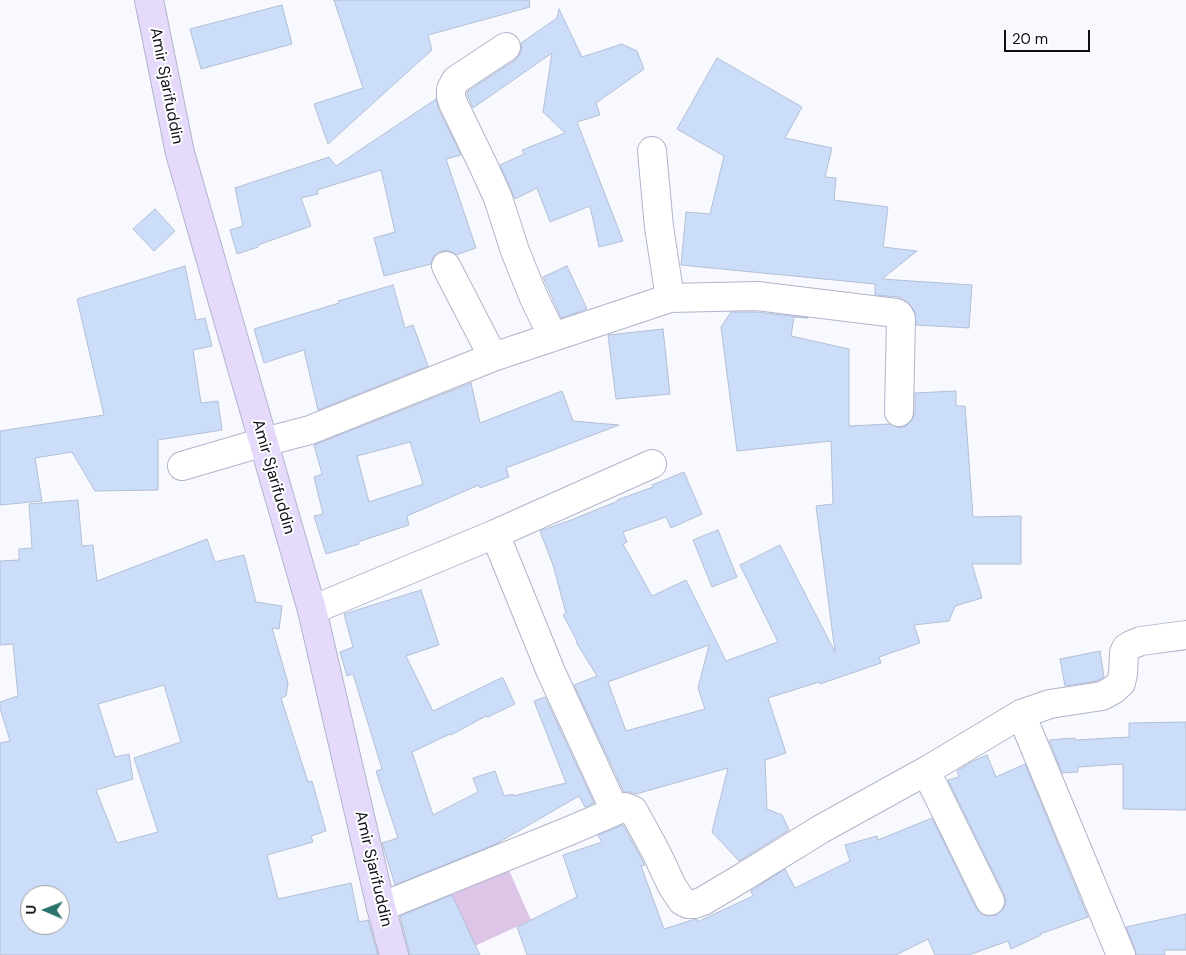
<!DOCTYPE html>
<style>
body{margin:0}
#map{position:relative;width:1186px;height:955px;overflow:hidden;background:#f8f9fe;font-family:"DM Sans",sans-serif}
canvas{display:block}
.north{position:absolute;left:20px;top:885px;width:50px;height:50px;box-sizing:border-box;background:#fff;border:1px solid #9f9fa2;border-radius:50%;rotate:271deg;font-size:14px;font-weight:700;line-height:20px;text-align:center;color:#0e0f17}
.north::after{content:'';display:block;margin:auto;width:18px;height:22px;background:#2b746e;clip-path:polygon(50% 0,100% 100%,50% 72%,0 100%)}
.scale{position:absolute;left:1004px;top:30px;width:86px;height:22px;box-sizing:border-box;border:2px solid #0e0f17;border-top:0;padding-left:6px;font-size:15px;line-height:18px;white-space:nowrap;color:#0e0f17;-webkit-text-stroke:4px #fff;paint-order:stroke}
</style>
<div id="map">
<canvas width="1186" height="955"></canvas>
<div class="north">U</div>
<div class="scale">20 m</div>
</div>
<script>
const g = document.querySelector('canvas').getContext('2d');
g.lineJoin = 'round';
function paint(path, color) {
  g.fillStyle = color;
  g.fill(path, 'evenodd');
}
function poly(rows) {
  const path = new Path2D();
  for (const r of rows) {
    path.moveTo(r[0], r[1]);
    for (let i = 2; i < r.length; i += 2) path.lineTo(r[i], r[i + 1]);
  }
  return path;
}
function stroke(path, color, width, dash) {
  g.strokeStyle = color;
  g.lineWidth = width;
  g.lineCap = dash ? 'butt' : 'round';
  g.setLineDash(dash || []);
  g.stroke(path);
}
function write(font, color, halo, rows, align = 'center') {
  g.font = font + ' "DM Sans",sans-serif';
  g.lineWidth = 4;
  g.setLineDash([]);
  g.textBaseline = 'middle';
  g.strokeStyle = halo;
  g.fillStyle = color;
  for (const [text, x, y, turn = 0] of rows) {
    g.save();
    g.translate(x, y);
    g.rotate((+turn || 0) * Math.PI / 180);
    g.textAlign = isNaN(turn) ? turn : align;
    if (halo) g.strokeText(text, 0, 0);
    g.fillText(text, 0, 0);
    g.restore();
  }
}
paint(poly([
 [508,868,531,920,475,946,452,895]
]), '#dcc5e6');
const building = poly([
 [334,0,529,0,530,7,428,35,432,50,328,144,314,104,363,88,334,0],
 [282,5,292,44,201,69,190,29,282,5],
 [559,9,582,57,622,44,637,51,644,69,596,103,600,115,577,122,623,241,599,247,590,206,550,222,537,188,515,199,500,165,524,154,522,150,565,133,543,112,552,53,473,108,467,94,468,91,515,60,520,54,522,47,521,43,557,18,559,9],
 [717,58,802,107,785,138,832,148,825,177,836,178,834,200,888,207,883,247,917,251,882,279,972,285,969,328,916,325,915,312,908,302,898,297,875,295,875,284,681,265,686,212,710,214,724,156,677,129,717,58],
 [436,99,439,110,461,155,446,159,476,248,456,255,454,253,447,250,439,252,433,257,431,264,384,276,374,238,395,232,381,170,317,190,318,194,301,198,311,226,258,245,258,247,237,254,230,230,243,226,235,188,329,157,336,166,436,99],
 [155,209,175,231,154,251,133,229,155,209],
 [185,266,196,320,205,318,212,346,193,350,201,403,218,401,222,430,158,440,158,490,95,491,72,452,35,458,42,501,0,505,0,431,104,415,77,299,185,266],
 [567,266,587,309,561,318,543,277,567,266],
 [393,285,405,328,413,325,428,366,318,410,304,350,264,363,254,329,339,303,338,301,393,285],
 [731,312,756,312,808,318,794,317,791,336,849,349,849,426,890,424,899,428,906,426,912,420,915,413,915,393,956,391,956,406,965,406,973,517,1021,516,1021,564,972,564,982,598,955,606,949,621,914,625,920,643,879,657,881,663,820,684,819,682,768,698,786,753,765,760,767,809,782,815,789,830,739,861,712,832,728,768,636,794,630,792,624,792,574,685,597,676,576,642,577,641,563,615,566,613,553,565,540,531,571,520,618,501,617,500,653,487,652,485,684,472,702,514,671,528,666,517,623,532,627,542,623,544,652,596,686,580,726,661,778,642,740,565,780,545,835,652,816,506,833,504,831,441,737,451,721,327,731,312],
 [709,645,698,688,705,709,626,731,608,682,709,645],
 [663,329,670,394,616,399,608,335,663,329],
 [471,383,480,423,562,391,573,421,619,425,506,468,509,477,480,488,479,485,407,516,409,525,358,542,359,544,326,554,314,516,323,514,314,477,322,474,314,445,471,383],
 [410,442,423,484,369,502,357,456,410,442],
 [78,500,82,546,93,545,97,581,207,539,215,562,244,555,256,602,282,606,279,629,272,628,288,683,286,696,281,698,308,782,312,781,326,831,311,836,313,842,267,855,278,899,351,883,359,922,368,920,378,955,0,955,0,743,10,741,0,708,0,702,18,696,13,644,0,645,0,561,19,560,19,549,32,548,29,504,78,500],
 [164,685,181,742,134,758,158,832,117,843,96,790,133,779,129,754,115,757,98,704,164,685],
 [30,895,60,895,60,925,30,925,30,895],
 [718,530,737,577,712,587,693,540,718,530],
 [421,590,439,645,406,656,433,711,501,678,503,678,515,704,488,717,486,716,451,735,450,734,412,752,433,815,478,792,473,778,495,771,504,796,513,794,513,796,566,783,534,701,545,697,594,803,585,807,579,796,496,844,395,885,382,843,398,838,376,771,382,769,353,674,347,676,340,652,353,647,344,614,421,590],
 [1100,651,1104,677,1097,681,1065,686,1060,659,1100,651],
 [1186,722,1186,810,1123,809,1123,764,1078,767,1078,772,1062,773,1049,740,1075,738,1075,740,1129,737,1129,723,1186,722],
 [987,755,996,777,1025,764,1088,917,1040,934,1041,935,1011,949,1008,941,969,955,935,955,928,939,896,955,527,955,517,927,577,897,563,855,602,842,598,835,623,825,645,865,641,866,664,929,692,920,697,919,697,922,753,896,751,891,785,869,795,888,850,861,845,845,877,836,878,840,932,818,976,908,981,914,988,916,996,915,1003,909,1006,902,1004,894,948,780,959,777,957,771,971,762,987,755],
 [452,895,480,955,409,955,409,951,400,916,452,895],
 [1186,914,1186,950,1164,950,1165,955,1136,955,1135,949,1126,927,1186,914]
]);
paint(building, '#ccddf9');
stroke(building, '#b2bfd4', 1);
const street = poly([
 [506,47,456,80,451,89,451,96,453,103,483,165,498,198,515,251,534,298,553,337],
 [652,151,659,227,670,298],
 [446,266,493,357],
 [182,466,264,442,310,430,493,357,670,298,757,296,896,313,899,315,901,319,899,412],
 [495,534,551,672,615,811],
 [312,610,495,534,652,464],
 [1021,714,1121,955],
 [926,771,990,901],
 [381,907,569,831,625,807,633,810,656,852,672,886,682,901,688,904,695,904,703,901,740,879,821,829,926,771,1021,714,1050,704,1102,696,1113,690,1121,683,1123,674,1124,653,1126,648,1131,645,1141,641,1186,635]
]);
const secondary = poly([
 [149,0,180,153,312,610,381,907,394,955]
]);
stroke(street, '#b1b4cb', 30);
stroke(secondary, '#b1b4cb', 30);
stroke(street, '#fff', 28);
stroke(secondary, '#e5dafc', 28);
write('16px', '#0e0f17', '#fff', [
 ["Amir Sjarifuddin",166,86,79],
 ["Amir Sjarifuddin",273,477,74],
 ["Amir Sjarifuddin",373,869,77]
]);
</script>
